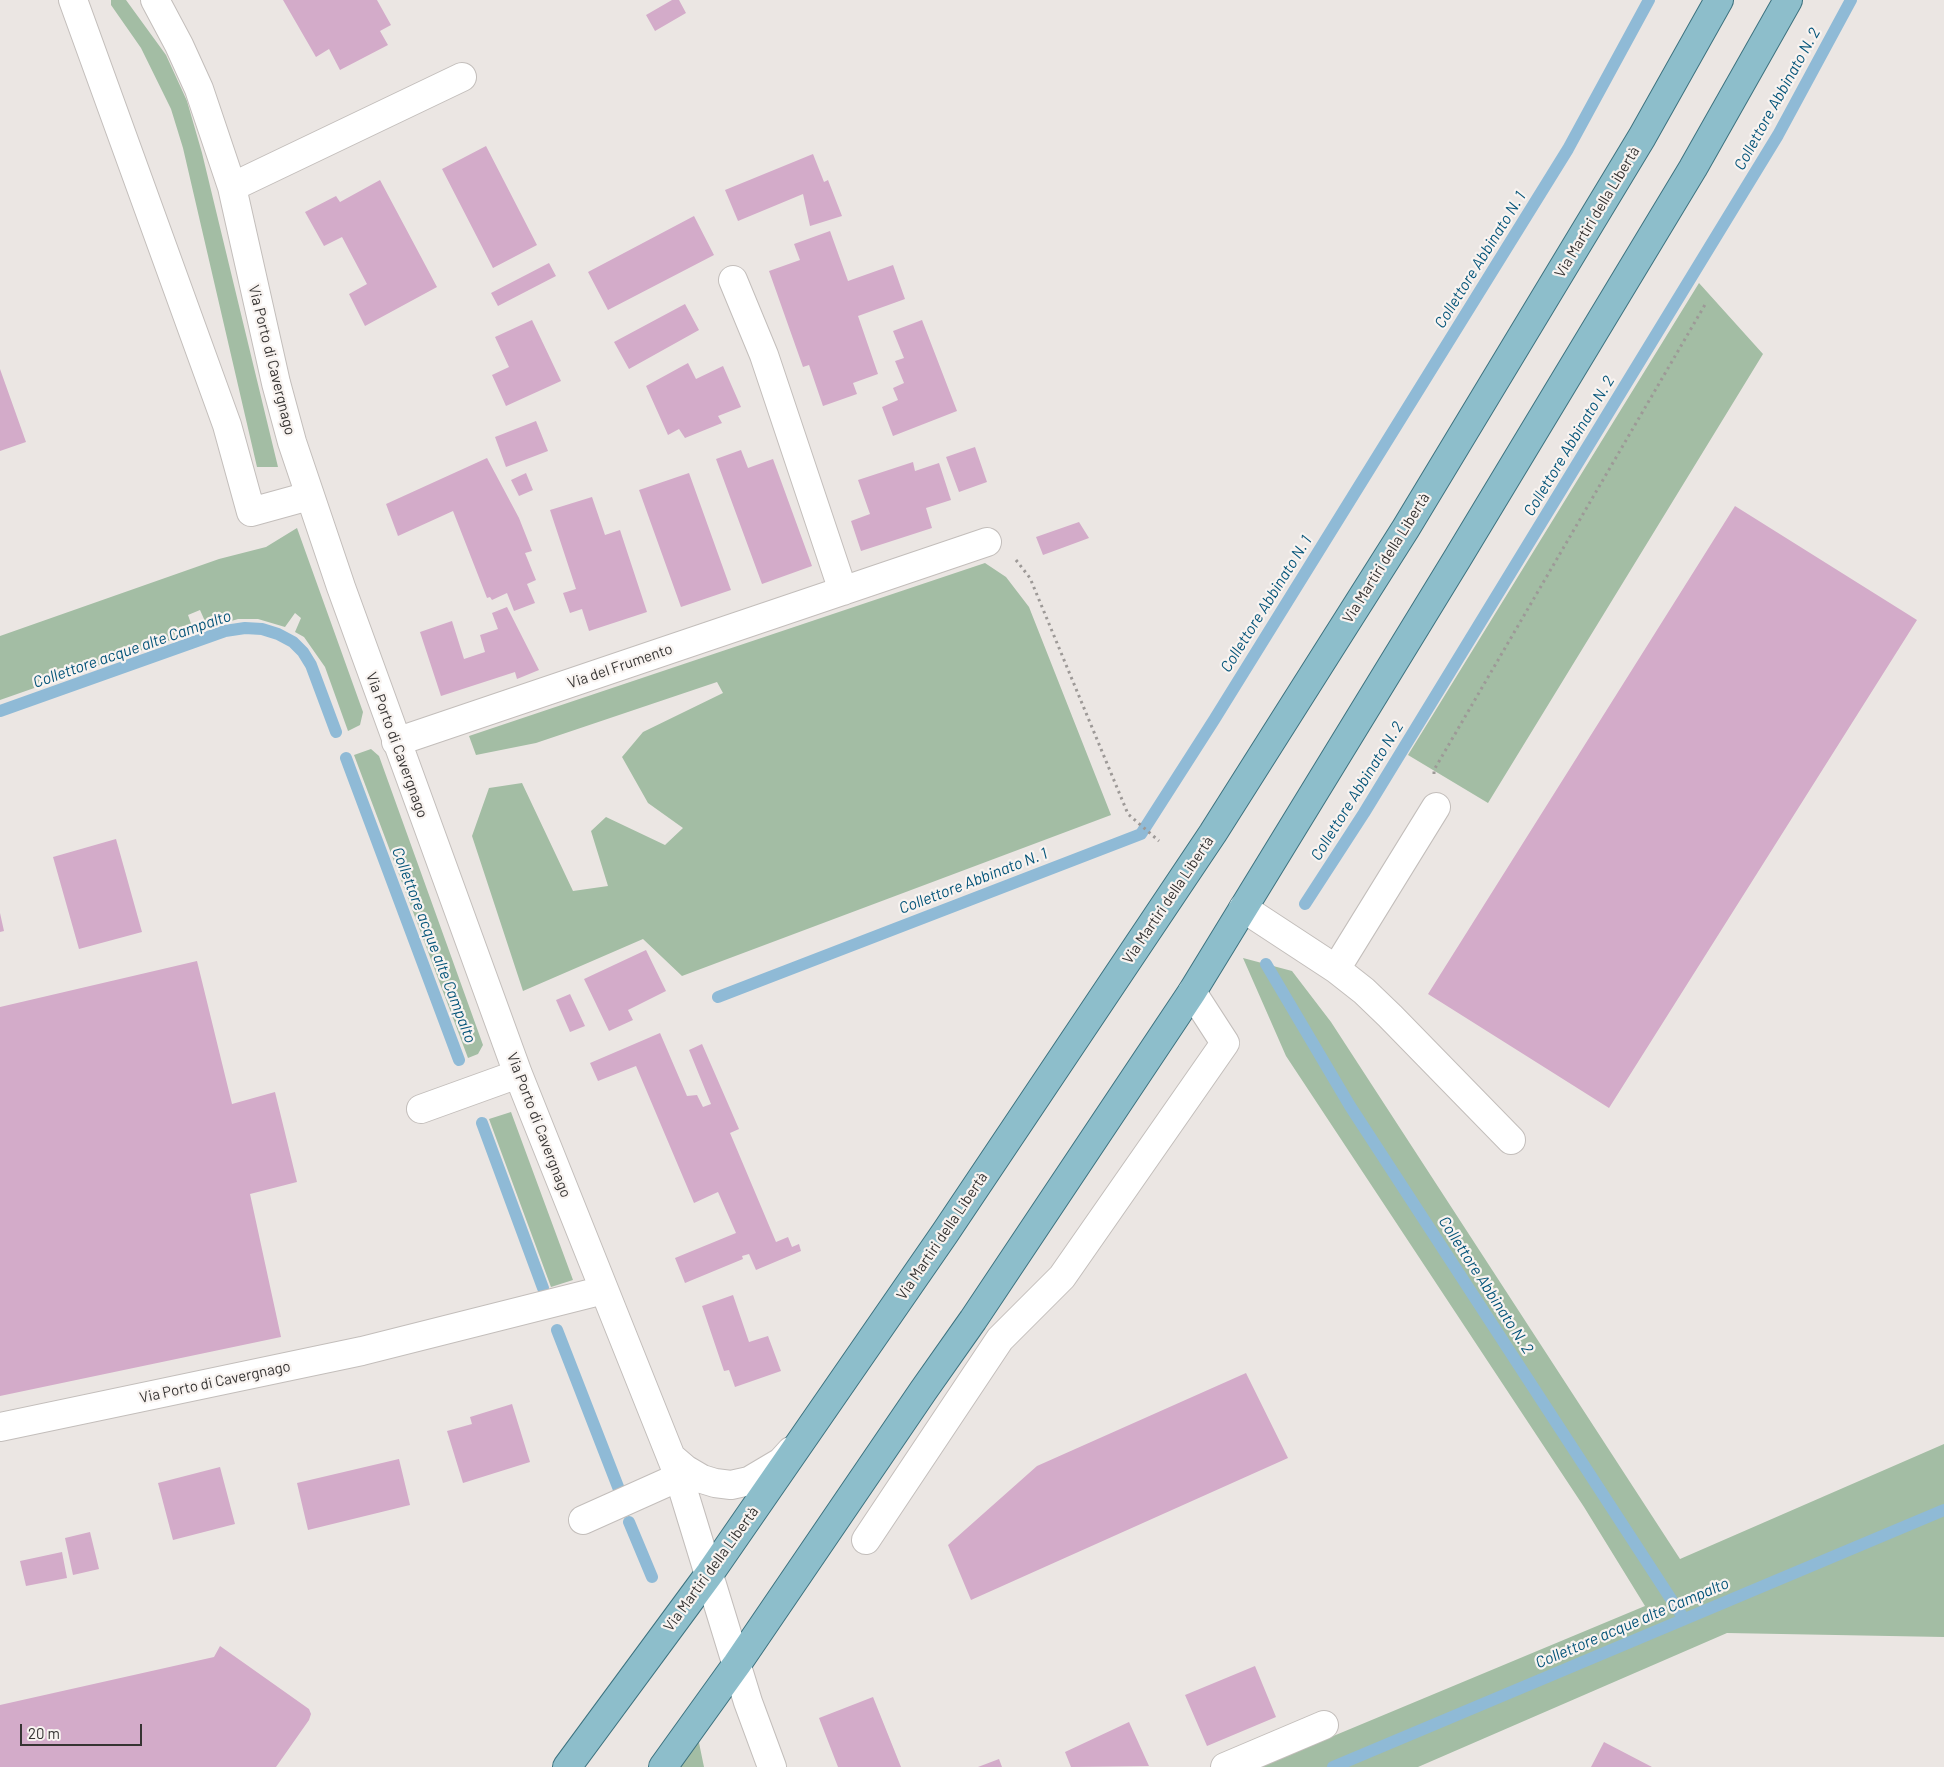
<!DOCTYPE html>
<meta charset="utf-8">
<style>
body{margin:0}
#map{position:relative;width:1944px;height:1767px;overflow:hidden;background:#ebe6e3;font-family:Barlow,sans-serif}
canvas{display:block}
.scale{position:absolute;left:20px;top:1724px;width:122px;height:22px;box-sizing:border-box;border:2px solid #363433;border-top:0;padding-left:6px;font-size:15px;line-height:18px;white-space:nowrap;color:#363433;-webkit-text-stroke:4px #f8f3f0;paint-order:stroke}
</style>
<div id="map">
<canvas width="1944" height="1767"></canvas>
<div class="scale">20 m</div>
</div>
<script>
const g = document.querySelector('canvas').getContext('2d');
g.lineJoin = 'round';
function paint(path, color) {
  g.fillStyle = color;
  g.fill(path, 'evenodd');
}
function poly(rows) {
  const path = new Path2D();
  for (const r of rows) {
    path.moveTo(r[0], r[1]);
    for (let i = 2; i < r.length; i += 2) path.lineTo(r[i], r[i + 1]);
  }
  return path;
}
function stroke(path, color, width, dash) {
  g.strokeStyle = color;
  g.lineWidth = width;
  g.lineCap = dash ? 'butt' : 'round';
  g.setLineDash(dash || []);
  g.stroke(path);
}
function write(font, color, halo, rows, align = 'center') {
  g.font = font + ' Barlow,sans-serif';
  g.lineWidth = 4.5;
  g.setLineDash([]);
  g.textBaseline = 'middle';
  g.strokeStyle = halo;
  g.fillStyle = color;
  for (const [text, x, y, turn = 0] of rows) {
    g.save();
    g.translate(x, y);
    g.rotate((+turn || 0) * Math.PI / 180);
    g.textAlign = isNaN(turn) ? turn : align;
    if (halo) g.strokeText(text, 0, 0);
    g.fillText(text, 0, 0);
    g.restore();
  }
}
paint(poly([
 [111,0,126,0,166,55,187,101,202,153,278,467,257,467,183,148,171,109,141,48,111,5],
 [1699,283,1763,354,1488,803,1408,755],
 [297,528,363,712,360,725,348,731,325,667,304,637,295,632,301,618,295,613,285,627,258,619,238,619,208,628,200,610,188,615,194,632,0,700,0,636,219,559,266,547],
 [985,563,1006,577,1029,607,1111,815,682,976,643,939,523,991,472,836,489,788,522,783,573,891,608,886,591,831,606,817,665,845,683,828,648,803,622,757,643,732,723,693,717,682,536,743,476,755,469,736],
 [371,749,379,756,483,1045,478,1054,468,1058,354,755],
 [1243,958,1292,971,1331,1022,1680,1559,1944,1444,1944,1637,1727,1633,1418,1767,1259,1767,1645,1606,1584,1507,1286,1056],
 [511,1112,573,1280,551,1287,489,1119],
 [698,1738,704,1767,677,1767]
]), '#a3bda4');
stroke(poly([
 [0,711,225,631,245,628,262,629,278,634,293,642,303,652,311,665,336,732],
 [346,758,459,1060],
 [1305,904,1364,813,1778,135,1851,0],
 [1266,964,1350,1106,1684,1619],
 [718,997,1141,834,1214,720,1568,149,1649,0],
 [482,1123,543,1288],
 [557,1330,620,1492],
 [629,1522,652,1577],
 [1333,1767,1944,1510]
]), '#8fbad6', 12);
paint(poly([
 [283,0,377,0,391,25,380,31,388,45,340,70,329,49,316,57],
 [672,0,679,0,686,13,655,31,646,15],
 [486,146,537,245,493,268,442,169],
 [813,154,824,182,828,180,842,216,810,226,803,194,738,221,725,190],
 [380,180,437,287,365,326,349,294,367,284,342,237,324,246,305,212,336,196,340,202],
 [694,216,714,255,608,310,588,272],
 [830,231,848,281,893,265,905,299,858,316,878,374,853,383,857,394,823,406,809,365,803,367,769,271,800,260,794,244],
 [549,263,556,276,498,306,491,293],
 [685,304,699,330,629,369,614,342],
 [532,320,561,381,506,406,492,375,509,367,495,337],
 [922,320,957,411,893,436,882,407,898,400,893,388,904,383,895,361,904,358,893,331],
 [688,363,696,379,723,366,741,407,718,416,722,423,685,438,679,429,668,435,646,386],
 [0,369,26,442,0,451],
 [536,421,548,451,506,467,495,437],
 [975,447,987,482,959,492,946,457],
 [741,450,748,468,773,459,812,566,762,584,716,459],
 [487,458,519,518,532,551,525,553,536,580,527,584,535,603,514,611,507,593,492,600,490,597,487,598,453,511,398,536,386,504],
 [913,462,915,471,939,463,951,500,926,508,932,528,861,551,851,521,870,514,858,480],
 [526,473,533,490,519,496,511,480],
 [689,473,731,590,681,607,639,490],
 [592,497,605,535,620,530,647,612,589,631,582,609,570,613,563,593,576,589,550,510],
 [1735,506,1917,620,1609,1108,1428,994],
 [1079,522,1089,538,1043,555,1036,537],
 [507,607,539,670,517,679,515,672,441,696,420,632,452,621,464,659,485,652,480,635,498,629,492,613],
 [116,839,142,932,79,949,53,857],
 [0,913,4,931,0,932],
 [646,950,666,991,628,1010,633,1020,609,1031,584,979],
 [197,961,232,1104,275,1092,297,1182,250,1194,281,1337,0,1396,0,1007],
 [570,994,585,1026,570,1032,556,1000],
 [660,1033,687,1096,697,1095,703,1107,711,1104,689,1050,702,1044,739,1129,730,1133,776,1242,788,1237,792,1247,799,1244,801,1251,756,1270,749,1254,742,1256,743,1259,685,1283,675,1258,736,1233,718,1192,694,1203,636,1066,598,1081,590,1063],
 [733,1295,749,1342,768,1336,781,1371,735,1387,729,1370,724,1371,702,1306],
 [1246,1373,1288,1458,971,1600,948,1545,1037,1466],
 [512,1404,530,1462,463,1483,447,1431,472,1424,470,1417],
 [399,1459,410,1505,308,1530,297,1483],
 [220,1467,235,1524,173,1540,158,1483],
 [90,1532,99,1569,73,1575,65,1538],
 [62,1552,67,1578,26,1586,20,1561],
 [220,1646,309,1709,311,1714,309,1720,276,1767,0,1767,0,1705,214,1657],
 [1255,1666,1276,1717,1207,1746,1185,1695],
 [873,1697,901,1767,838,1767,819,1718],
 [1129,1722,1149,1766,1071,1767,1065,1752],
 [1604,1742,1652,1767,1591,1767],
 [999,1759,1002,1767,978,1767]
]), '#d3abc9');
const minor = poly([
 [73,0,227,425,251,512,309,496],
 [155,0,179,45,199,89,232,187,276,383,292,442,341,587,518,1074,679,1477,748,1702,772,1767],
 [232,187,462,77],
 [733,280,764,355,843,591],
 [396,742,987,542],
 [1243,908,1336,969,1436,807],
 [1336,969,1364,991,1390,1016,1511,1140],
 [421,1109,518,1074],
 [0,1427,362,1351,604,1290],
 [671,1457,685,1469,702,1479,715,1483,731,1485,749,1481,781,1462,791,1451],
 [583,1520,679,1477],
 [866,1540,1000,1339,1062,1277,1225,1043,1192,992],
 [1225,1767,1324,1725]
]);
const major = poly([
 [567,1767,710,1573,945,1233,1213,833,1406,528,1642,137,1719,0],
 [663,1767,737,1664,923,1391,973,1320,1192,992,1457,559,1693,168,1788,0]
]);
stroke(minor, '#c3bebb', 30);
stroke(major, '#3d727f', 30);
stroke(poly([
 [1016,560,1030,578,1128,814,1159,841],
 [1434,774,1434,770,1706,303]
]), '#9d9997', 3, [2.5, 4]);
stroke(minor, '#fff', 28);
stroke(major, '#8dbecb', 28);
write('15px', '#363433', '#f8f3f0', [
 ["Via Martiri della Libertà",1597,212,-59],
 ["Via Porto di Cavergnago",272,360,76],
 ["Via Martiri della Libertà",1386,558,-58],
 ["Via del Frumento",620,666,-19],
 ["Via Porto di Cavergnago",397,745,70],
 ["Via Martiri della Libertà",1168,900,-56],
 ["Via Porto di Cavergnago",539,1125,69],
 ["Via Martiri della Libertà",942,1236,-56],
 ["Via Porto di Cavergnago",215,1382,-12],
 ["Via Martiri della Libertà",711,1569,-54]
]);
write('italic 16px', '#045479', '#f8f3f0', [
 ["Collettore Abbinato N. 2",1777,99,-61],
 ["Collettore Abbinato N. 1",1480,260,-58],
 ["Collettore Abbinato N. 2",1569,446,-59],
 ["Collettore Abbinato N. 1",1266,604,-58],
 ["Collettore acque alte Campalto",132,649,-19],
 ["Collettore Abbinato N. 2",1357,791,-58],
 ["Collettore Abbinato N. 1",973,881,-21],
 ["Collettore acque alte Campalto",434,945,69],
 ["Collettore Abbinato N. 2",1486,1285,57],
 ["Collettore acque alte Campalto",1632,1623,-23]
]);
</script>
